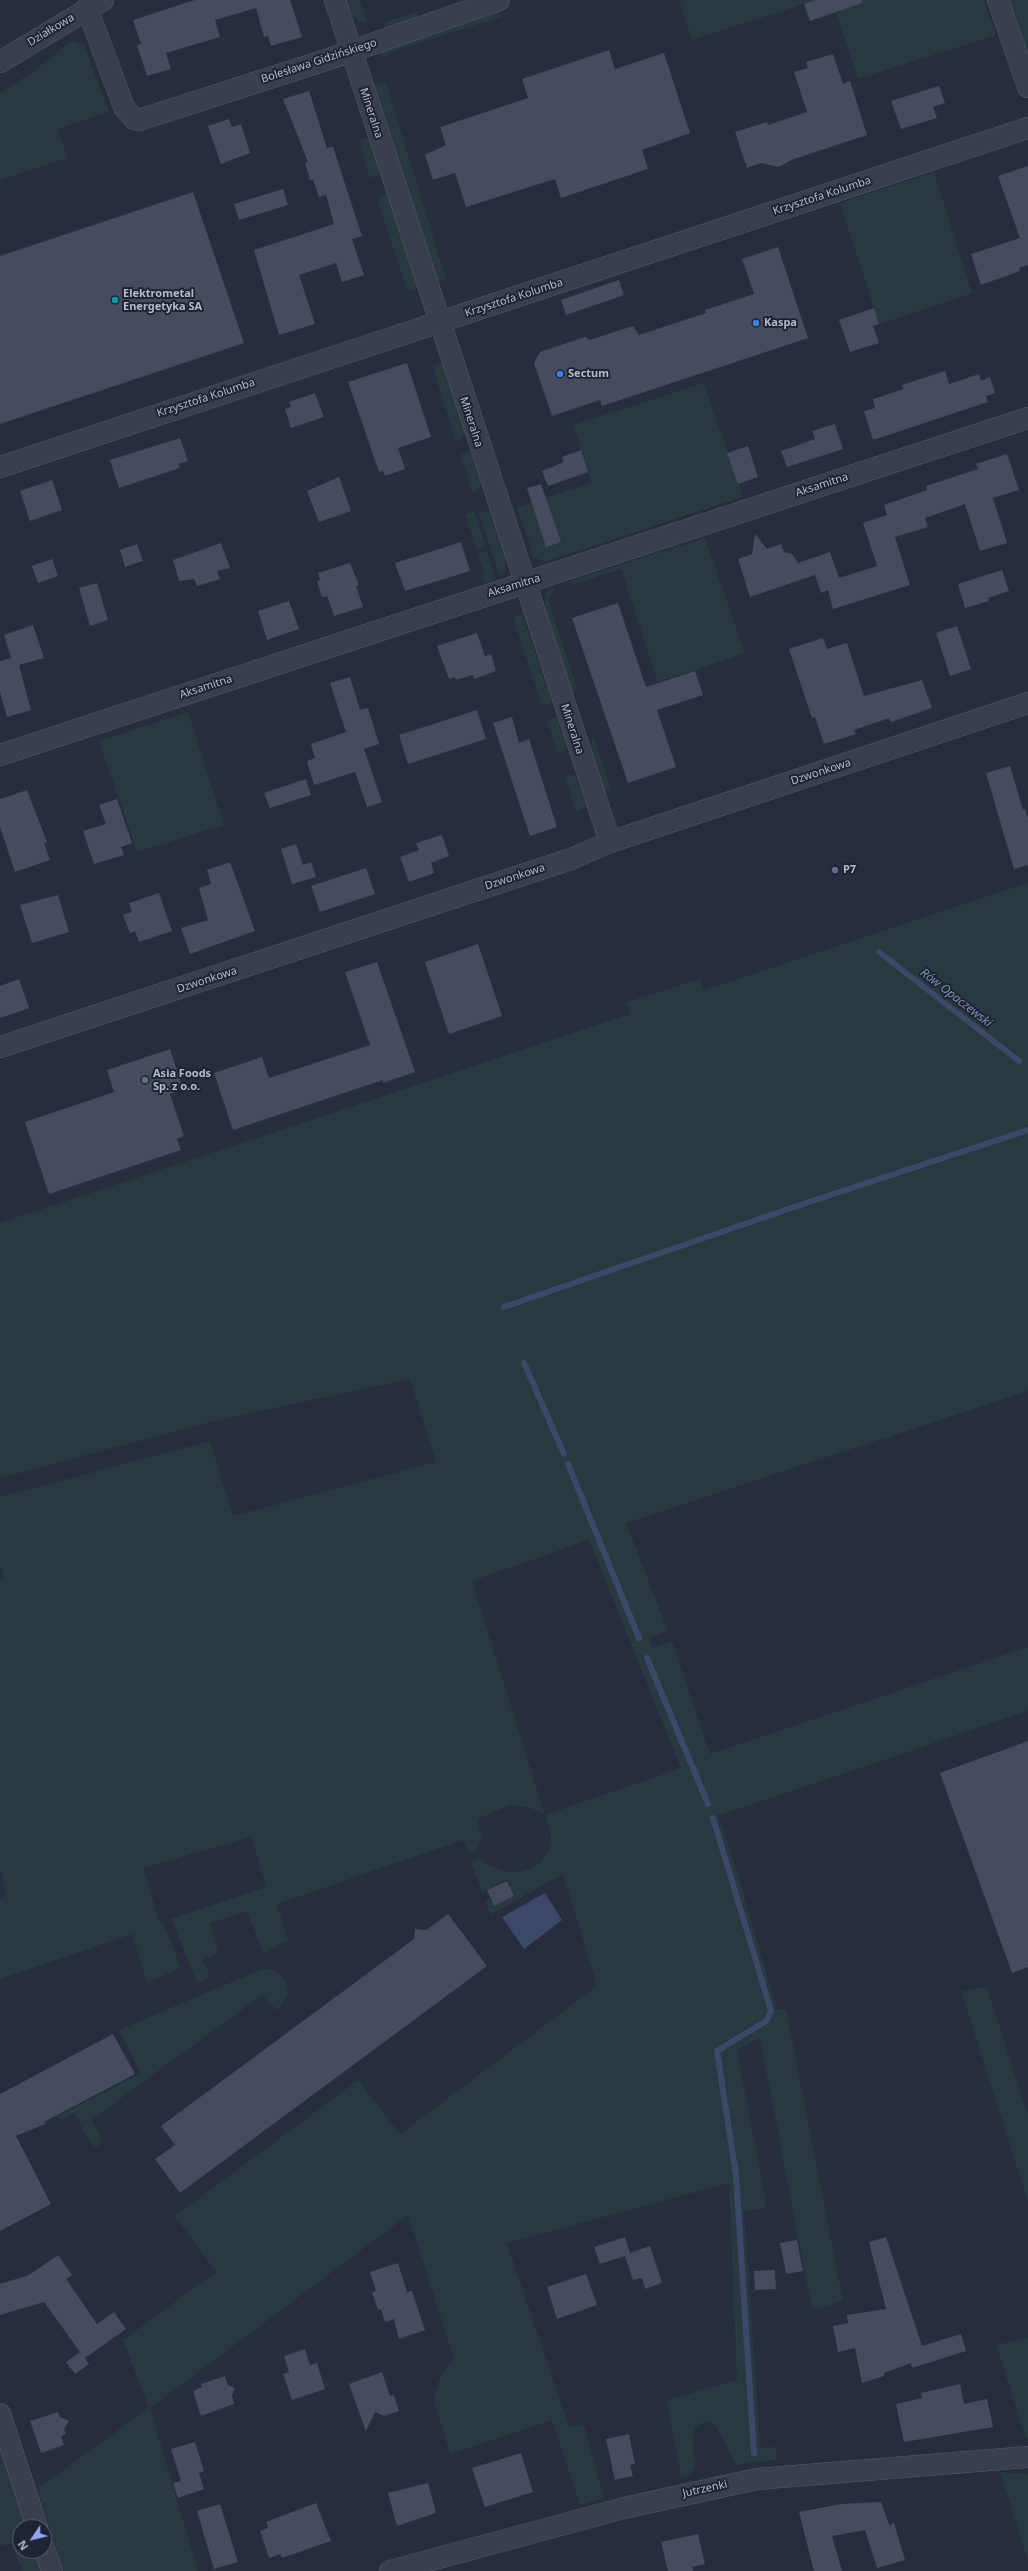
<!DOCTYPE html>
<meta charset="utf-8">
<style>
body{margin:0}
#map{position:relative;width:1028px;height:2571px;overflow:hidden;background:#262d3f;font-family:"Noto Sans",sans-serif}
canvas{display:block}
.north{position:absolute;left:12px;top:2519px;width:40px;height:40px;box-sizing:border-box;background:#1f2434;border:1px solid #5b6070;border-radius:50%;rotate:235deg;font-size:11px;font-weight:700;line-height:16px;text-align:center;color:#b6bbc9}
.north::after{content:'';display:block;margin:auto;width:14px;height:18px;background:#90a8f4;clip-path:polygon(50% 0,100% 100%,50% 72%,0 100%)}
</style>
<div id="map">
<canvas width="1028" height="2571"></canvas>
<div class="north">N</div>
</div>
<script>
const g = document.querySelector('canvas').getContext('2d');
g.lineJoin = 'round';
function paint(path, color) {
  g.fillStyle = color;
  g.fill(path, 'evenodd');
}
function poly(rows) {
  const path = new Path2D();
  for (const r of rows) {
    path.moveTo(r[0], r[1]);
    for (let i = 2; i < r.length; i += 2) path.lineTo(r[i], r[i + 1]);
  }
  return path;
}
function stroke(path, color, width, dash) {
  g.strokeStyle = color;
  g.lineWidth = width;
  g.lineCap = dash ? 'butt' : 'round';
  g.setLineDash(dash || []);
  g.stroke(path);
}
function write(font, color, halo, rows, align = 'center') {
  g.font = font + ' "Noto Sans",sans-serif';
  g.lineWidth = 4;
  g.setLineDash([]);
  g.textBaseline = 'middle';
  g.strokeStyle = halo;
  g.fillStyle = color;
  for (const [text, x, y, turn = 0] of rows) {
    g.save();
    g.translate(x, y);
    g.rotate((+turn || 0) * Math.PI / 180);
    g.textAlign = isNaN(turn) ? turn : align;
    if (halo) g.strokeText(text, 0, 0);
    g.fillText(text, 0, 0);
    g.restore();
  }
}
paint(poly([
 [346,0,360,0,367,22,357,20,349,10],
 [679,0,816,0,692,40],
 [832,0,984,0,996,35,858,79],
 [1010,0,1028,0,1028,55],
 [419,11,414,21,384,30,385,22],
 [499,12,503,16,389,53,384,59,380,53],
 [72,41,84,45,109,112,57,129,68,158,0,180,0,93,34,71],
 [386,82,446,279,435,282,374,85],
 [369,137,380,175,370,178,359,140],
 [934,172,972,293,879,324,840,203],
 [387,194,418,288,407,291,378,201,382,195],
 [442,363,465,433,461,440,456,441,432,366],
 [704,383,743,497,544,562,534,557,517,507,592,483,573,425],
 [468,452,471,453,481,483,477,491,473,493,460,454],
 [490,510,506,558,505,571,500,577,479,513],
 [474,511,486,547,477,550,465,514],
 [705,538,745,653,658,682,621,569,572,585,570,581],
 [487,551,495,579,483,583,484,572,478,554],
 [553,588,554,592,548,599,578,691,571,692,543,607,545,604,546,592],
 [522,614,552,702,542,706,513,618],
 [188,712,224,825,137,852,99,741],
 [557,717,567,749,558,754,547,720],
 [593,735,611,789,604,792,590,752],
 [574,774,587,807,576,811,565,777],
 [1028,883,1028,1391,626,1523,668,1631,649,1638,653,1648,672,1641,710,1754,1028,1647,1028,1711,718,1816,734,1862,777,2010,786,2009,843,2301,812,2310,760,2038,737,2050,767,2208,744,2211,760,2448,776,2447,777,2459,736,2465,716,2426,708,2421,702,2423,695,2429,693,2434,695,2467,690,2475,681,2477,667,2400,737,2380,729,2183,507,2243,569,2427,584,2424,604,2498,580,2505,552,2420,450,2454,433,2398,442,2373,454,2359,408,2215,150,2408,198,2571,64,2571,37,2489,149,2408,123,2340,216,2272,175,2216,358,2080,400,2134,597,1986,563,1874,490,1915,485,1901,490,1899,493,1905,514,1896,507,1880,482,1892,471,1861,479,1858,485,1864,497,1868,511,1873,524,1871,540,1863,550,1847,551,1837,545,1815,529,1807,510,1805,477,1819,482,1837,478,1848,474,1851,468,1852,463,1840,277,1904,288,1940,263,1954,247,1911,210,1923,218,1953,203,1960,210,1977,197,1983,171,1919,266,1887,251,1837,143,1868,160,1923,163,1922,181,1968,147,1983,132,1934,0,1979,0,1898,6,1896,0,1867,0,1580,4,1579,0,1566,0,1497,210,1441,233,1516,436,1462,410,1379,218,1420,0,1478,0,1223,630,1014,627,1002,700,979,704,990],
 [589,1540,681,1768,545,1815,472,1581],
 [262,1969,271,1969,281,1975,286,1983,288,1994,278,2011,262,1995,91,2120,101,2136,100,2144,96,2147,91,2144,74,2113,61,2120,58,2116,141,2073,119,2030],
 [987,1987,1028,2116,1028,2202,961,1991],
 [1028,2338,1028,2438,1026,2438,996,2345],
 [0,2443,26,2527,20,2527,20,2551,34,2551,41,2571,22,2571,12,2543,0,2546],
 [1000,2472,1028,2474,1028,2561,1004,2484]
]), '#283940');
paint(poly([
 [545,1893,562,1920,524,1949,502,1917]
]), '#3c4867');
stroke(poly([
 [879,952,1019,1061],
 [504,1307,797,1206,1028,1130],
 [524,1363,564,1454],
 [568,1464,639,1638],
 [647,1658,708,1804],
 [713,1818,771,2011,766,2021,717,2051,736,2175,754,2453]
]), '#3c4867', 6);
paint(poly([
 [195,0,290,0,302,37,271,46,268,36,264,37,256,8,215,20,220,37,166,53,171,69,147,76,137,45,141,44,133,20],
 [816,0,862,0,862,3,810,21,804,4],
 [609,50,615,69,664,53,690,133,642,150,648,169,561,198,555,179,466,207,455,173,433,180,425,155,446,145,440,127,528,98,522,79],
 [833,54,843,84,850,81,867,135,794,159,778,167,762,163,747,168,735,132,767,122,768,125,807,112,794,72,808,68,806,62],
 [939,86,945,103,933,107,937,118,901,129,891,101],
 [309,91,327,148,333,147,362,236,352,239,364,275,342,282,336,263,299,275,315,324,279,335,254,250,334,224,326,195,319,197,313,180,310,180,305,163,308,162,283,99],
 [229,119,232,127,241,124,250,153,221,164,208,126],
 [1028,166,1028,265,1019,268,1020,271,981,285,971,254,1020,238,998,176],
 [283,189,288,205,239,220,234,204],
 [193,192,244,343,0,424,0,256],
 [778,247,808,338,602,406,600,400,552,416,534,363,540,352,585,337,590,340,633,326,639,335,706,313,705,310,754,294,742,259],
 [619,280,624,295,566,315,561,300],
 [874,308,879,324,873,326,879,343,850,352,839,320],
 [407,363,431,437,398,448,405,469,385,476,383,471,379,472,348,382],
 [945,371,949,384,979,374,981,381,990,377,995,393,986,396,988,402,873,440,864,411,875,408,873,399,904,389,902,385],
 [315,393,324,417,291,428,285,409,291,407,289,402],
 [835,424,843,449,787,467,781,451,815,439,812,431],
 [180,438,188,461,178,464,180,468,119,488,110,460],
 [748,446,758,477,738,484,727,453],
 [581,450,588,472,548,486,542,471,564,462,562,457],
 [1007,454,1019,490,993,498,1007,543,980,551,965,504,925,518,928,527,895,537,910,585,833,609,828,590,821,593,815,575,750,597,738,559,752,554,755,534,767,549,781,544,784,552,792,554,798,563,830,552,839,578,877,566,863,523,887,515,884,505,927,490,926,486,978,469,976,464],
 [339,477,351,511,319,522,307,491],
 [52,480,62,510,30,521,20,491],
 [541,484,561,542,546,547,527,488],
 [461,542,470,571,405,591,395,563],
 [221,543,230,568,217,571,220,579,197,586,194,579,179,581,173,560],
 [137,544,143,561,125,567,120,550],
 [52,559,58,576,38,583,32,566],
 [350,563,359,585,356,586,363,607,334,616,327,596,322,597,317,581,320,580,318,573],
 [1002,570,1009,591,988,598,989,601,965,608,958,584],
 [97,583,108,620,90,626,79,588],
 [289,601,299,629,267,640,258,611],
 [618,603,646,687,695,671,703,695,657,710,676,767,628,783,572,618],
 [33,625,44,658,19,665,31,710,7,717,0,692,0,661,11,658,4,635],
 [957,626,971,669,950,676,936,633],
 [477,633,485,656,491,654,496,671,474,679,473,675,456,680,455,677,449,679,437,646],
 [823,638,827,649,847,643,864,696,922,680,932,708,891,722,889,718,854,730,856,734,824,744,815,717,812,718,789,649],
 [350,677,360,710,368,708,379,744,364,749,382,802,367,807,355,772,314,785,307,761,315,758,311,744,346,732,330,683],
 [477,710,486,739,408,764,399,735],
 [512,717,519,743,529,739,557,827,530,836,493,723],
 [1010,766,1023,810,1025,809,1028,818,1028,865,1014,869,986,773],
 [306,779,311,795,270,808,264,793],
 [27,790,47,842,44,843,50,860,15,872,0,827,0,799],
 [117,799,132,843,121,847,124,855,94,864,83,831,106,824,99,805],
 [442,835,449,856,431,863,434,873,409,882,400,857,419,850,416,843],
 [296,844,303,865,311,862,316,877,292,884,281,849],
 [230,862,255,931,190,954,181,928,208,920,199,888,211,884,207,870],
 [366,868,375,894,320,912,311,886],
 [159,893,172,931,139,942,135,931,130,933,123,915,132,912,129,903],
 [58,895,69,932,32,943,20,905],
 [478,944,502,1016,449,1034,425,962],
 [377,962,415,1072,383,1083,383,1080,233,1130,214,1073,262,1057,269,1078,370,1045,345,972],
 [19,979,29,1008,0,1018,0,986],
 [170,1049,183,1089,170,1094,184,1136,177,1139,181,1150,49,1194,25,1122,114,1092,107,1070],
 [1028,1741,1028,1967,1012,1973,940,1773],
 [507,1881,514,1896,494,1906,487,1890],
 [448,1914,487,1966,180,2193,155,2159,175,2145,161,2126,414,1939,415,1929,426,1930],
 [113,2034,135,2074,44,2122,45,2124,16,2136,51,2204,0,2231,0,2094],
 [625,2237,630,2253,650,2246,662,2283,645,2289,642,2278,633,2280,625,2256,600,2264,594,2247],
 [886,2237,922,2346,961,2334,966,2351,912,2368,911,2363,884,2373,884,2376,862,2383,855,2348,838,2352,833,2326,848,2323,847,2315,886,2309,869,2242],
 [797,2240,803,2271,786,2274,780,2243],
 [58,2255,72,2275,66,2279,97,2324,114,2312,126,2329,85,2358,89,2364,75,2374,66,2362,80,2352,44,2302,0,2315,0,2284,29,2275],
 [398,2263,407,2292,412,2291,425,2330,399,2339,394,2319,385,2322,381,2309,378,2310,372,2292,376,2291,370,2272],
 [775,2270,776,2289,755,2290,754,2271],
 [586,2274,597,2305,557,2319,547,2287],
 [305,2349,310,2365,317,2363,325,2389,292,2400,283,2374,289,2372,284,2356],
 [382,2372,390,2396,394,2395,399,2411,384,2416,375,2412,366,2431,349,2384],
 [225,2376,228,2385,235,2388,232,2395,234,2404,201,2416,193,2391,202,2387,201,2384],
 [960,2384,964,2404,987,2399,993,2427,904,2442,896,2404,922,2398,921,2393],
 [58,2412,60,2417,69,2421,64,2429,66,2434,61,2436,64,2445,41,2453,30,2421],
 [629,2434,635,2464,630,2465,633,2476,615,2480,606,2439],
 [195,2442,204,2471,199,2473,204,2489,178,2498,173,2483,181,2481,171,2449],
 [521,2453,533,2492,485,2507,472,2468],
 [428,2483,436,2513,397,2526,388,2493],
 [881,2502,889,2525,894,2523,905,2560,877,2568,865,2530,832,2536,842,2571,814,2571,799,2512,841,2504],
 [316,2503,331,2541,282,2558,280,2554,269,2558,260,2531,268,2528,266,2522],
 [220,2504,238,2562,214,2569,197,2511],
 [698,2534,705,2564,692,2567,693,2571,668,2571,661,2542]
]), '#454c60');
const minor = poly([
 [335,0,610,842],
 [998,0,1028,87],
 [87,8,124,107,134,119,139,120,329,59,499,0],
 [0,62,103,0],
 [0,467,1028,128],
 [0,755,1028,418],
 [0,1047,571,859,610,842,1028,703],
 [0,2414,37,2527],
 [44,2548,52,2571],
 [390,2571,624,2508,757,2479,1028,2457]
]);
stroke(minor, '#555a69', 22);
stroke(minor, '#3a3f4f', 21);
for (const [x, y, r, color] of [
 [115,300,4,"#0f9aa8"],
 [756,323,4,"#3f7fe0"],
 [560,374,4,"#3f7fe0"],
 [835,870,4,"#5c6f8a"],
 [145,1080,4,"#5c6f8a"]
]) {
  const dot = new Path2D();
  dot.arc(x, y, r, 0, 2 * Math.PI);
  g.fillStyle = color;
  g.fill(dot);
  stroke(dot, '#1f2434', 1.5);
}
write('11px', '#b6bbc9', '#1f2434', [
 ["Działkowa",51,30,-31],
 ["Bolesława Gidzińskiego",319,61,-18],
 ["Mineralna",371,113,72],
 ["Krzysztofa Kolumba",822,196,-18],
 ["Krzysztofa Kolumba",514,298,-18],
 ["Krzysztofa Kolumba",206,398,-18],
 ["Mineralna",471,422,72],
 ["Aksamitna",822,485,-18],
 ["Aksamitna",514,586,-17],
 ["Aksamitna",206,687,-18],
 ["Mineralna",572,729,72],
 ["Dzwonkowa",821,772,-18],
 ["Dzwonkowa",515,877,-18],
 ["Dzwonkowa",207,980,-18],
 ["Jutrzenki",705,2489,-12]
]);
write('bold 11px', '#b6bbc9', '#1f2434', [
 ["Elektrometal",123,294],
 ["Energetyka SA",123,307],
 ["Kaspa",764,323],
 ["Sectum",568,374],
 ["P7",843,870],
 ["Asia Foods",153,1074],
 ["Sp. z o.o.",153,1087]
], 'left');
write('italic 12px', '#7f8db0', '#1f2434', [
 ["Rów Opaczewski",956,998,38]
]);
</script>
